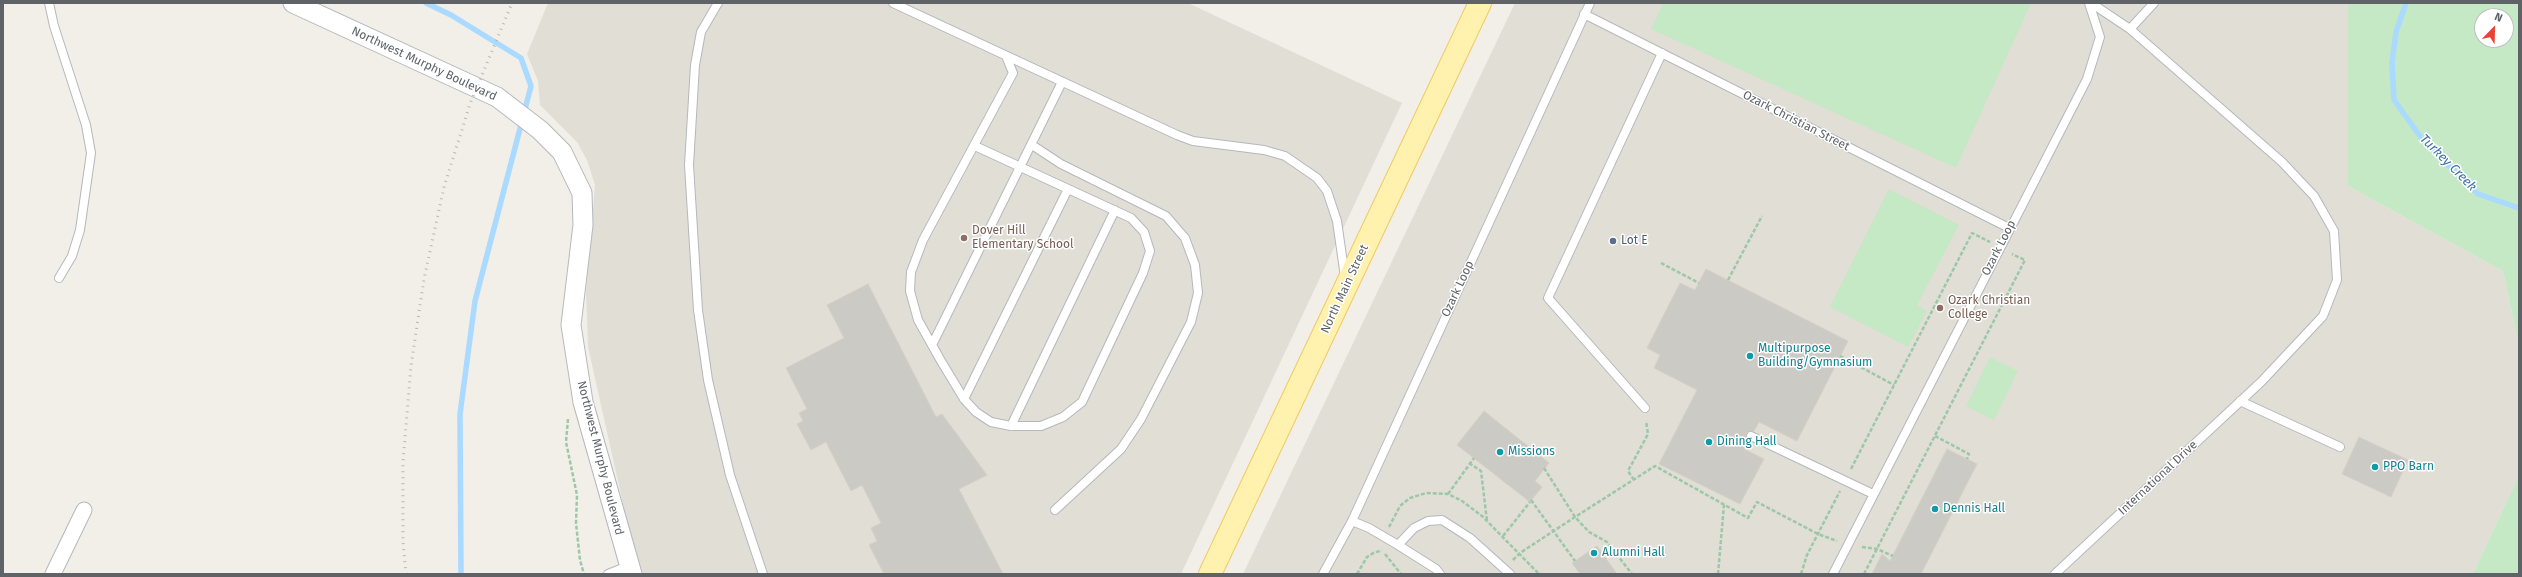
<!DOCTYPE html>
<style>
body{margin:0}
#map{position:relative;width:2522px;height:577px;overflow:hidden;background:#f1efe8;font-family:"Fira Sans",sans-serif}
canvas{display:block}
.frame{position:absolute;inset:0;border:4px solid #5f6368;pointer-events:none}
.north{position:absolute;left:2474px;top:8px;width:40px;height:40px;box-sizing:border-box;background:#fff;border:1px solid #bfc1c3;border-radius:50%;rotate:23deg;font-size:11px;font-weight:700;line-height:16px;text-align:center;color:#5f6368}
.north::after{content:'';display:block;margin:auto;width:14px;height:18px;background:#ea4335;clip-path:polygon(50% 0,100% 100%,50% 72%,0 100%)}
</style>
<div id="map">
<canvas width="2522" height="577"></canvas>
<div class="frame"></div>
<div class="north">N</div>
</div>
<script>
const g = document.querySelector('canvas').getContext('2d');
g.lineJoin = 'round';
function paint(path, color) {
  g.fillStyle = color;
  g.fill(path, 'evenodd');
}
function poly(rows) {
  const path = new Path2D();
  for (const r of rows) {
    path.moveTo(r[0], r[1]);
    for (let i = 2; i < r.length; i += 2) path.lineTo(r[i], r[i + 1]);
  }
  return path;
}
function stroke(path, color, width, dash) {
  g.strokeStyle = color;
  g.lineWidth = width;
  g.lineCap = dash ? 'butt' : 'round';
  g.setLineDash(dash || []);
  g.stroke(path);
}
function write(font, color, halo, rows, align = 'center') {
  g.font = font + ' "Fira Sans",sans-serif';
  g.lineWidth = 3;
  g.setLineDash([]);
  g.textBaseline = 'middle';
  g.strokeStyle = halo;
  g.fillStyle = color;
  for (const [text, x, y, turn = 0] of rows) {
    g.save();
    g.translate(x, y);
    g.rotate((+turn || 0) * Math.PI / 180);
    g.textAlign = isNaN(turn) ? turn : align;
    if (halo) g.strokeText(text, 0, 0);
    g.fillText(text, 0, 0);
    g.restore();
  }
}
paint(poly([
 [548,3,1188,3,1402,103,1181,574,643,574,626,517,588,347,586,292,595,185,587,160,577,142,540,105,538,81,527,54],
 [1515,3,2348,3,2348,186,2503,271,2519,345,2519,475,2473,574,1243,574]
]), '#e1ded6');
paint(poly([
 [1663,3,2031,3,1956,168,1651,29],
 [2348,3,2519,3,2519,345,2503,271,2348,186],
 [2482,16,2506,16,2506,40,2482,40],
 [1889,189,1959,225,1917,305,1927,311,1908,347,1830,307],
 [1990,357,2018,371,1994,420,1966,406],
 [2519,475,2519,574,2473,574]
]), '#c5e8c5');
stroke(poly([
 [426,3,451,15,521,58,531,86,524,113],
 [2406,3,2396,32,2392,63,2394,100,2425,143,2478,194,2519,208],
 [461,574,460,414,475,301,522,121]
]), '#aadaff', 5.5);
const building = poly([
 [1706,269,1848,341,1797,441,1759,422,1754,431,1746,433,1748,441,1744,449,1764,459,1740,504,1659,464,1697,390,1654,368,1660,355,1647,348,1680,283,1695,290,1706,269],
 [868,284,936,417,942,414,987,475,959,489,1003,574,884,574,869,545,877,541,871,528,881,523,862,485,851,491,826,442,811,450,797,424,803,421,799,413,807,409,786,368,844,338,827,305,868,284],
 [1484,411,1549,463,1535,481,1542,487,1530,502,1457,445,1484,411],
 [2359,437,2408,460,2391,497,2342,474,2359,437],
 [1947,449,1977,464,1921,574,1872,574,1882,554,1890,561,1947,449],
 [1597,546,1617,574,1580,574,1572,563,1597,546]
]);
paint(building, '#cccac5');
stroke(building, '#d6d1c6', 1);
const service = poly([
 [49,3,54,26,86,125,91,153,80,230,72,256,59,278],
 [718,3,701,32,695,65,689,165,698,310,708,380,730,475,763,574],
 [893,3,1177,135,1193,141,1264,150,1285,156,1317,178,1327,191,1337,221,1345,277],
 [1584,14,2009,228],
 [2130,29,2154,3],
 [1032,145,1061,164,1166,216,1185,238,1195,265,1198,293,1191,322,1141,419,1121,449,1055,510],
 [975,146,1131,218,1144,232,1150,251,1143,273,1082,402,1063,417,1041,426,1011,426,991,422,976,412,964,399,941,361,918,320,910,291,911,272,923,240,1013,73,1006,56],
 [932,345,1062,82],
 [964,399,1068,189],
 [2240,401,2340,447],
 [1645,408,1548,298,1662,53],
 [1011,426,1115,210],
 [1751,436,1873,494],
 [1352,521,1369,528,1398,545,1436,569,1440,574],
 [1398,545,1414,528,1428,521,1442,520,1470,538,1510,574],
 [608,574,628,566],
 [1323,574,1352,521,1590,3],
 [1833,574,2087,79,2100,37,2089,3],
 [2055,574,2261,382,2323,316,2337,280,2334,231,2314,196,2282,162,2130,29,2091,3]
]);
const minor = poly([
 [53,574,84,510]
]);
const tertiary = poly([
 [293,3,497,97,540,130,562,152,582,193,583,225,571,325,583,402,632,574]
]);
const primary = poly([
 [1210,574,1480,3]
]);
stroke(service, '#b5b8bc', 10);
stroke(minor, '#b5b8bc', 17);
stroke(tertiary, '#b5b8bc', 21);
stroke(primary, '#f2c960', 24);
stroke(poly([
 [1661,263,1699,283],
 [1728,280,1762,216],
 [1840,356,1894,385],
 [568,419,566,442,577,495,576,523,580,560,584,574],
 [1935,436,1969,454,1967,459],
 [1469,463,1481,471,1487,521],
 [1544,468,1575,517,1589,532,1607,542,1632,574],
 [1851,469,1972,233,1990,242],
 [1634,480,1628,471,1648,434,1646,421],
 [1448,494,1474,458],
 [1531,500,1575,561],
 [1389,527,1400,506,1410,498,1426,493,1448,494,1462,501,1482,516,1539,574],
 [1503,536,1530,502],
 [1862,547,1877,549,1893,556],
 [1385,554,1401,574],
 [1513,560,1520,553,1575,517,1655,466,1748,518,1757,502,1818,534,1837,541],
 [1357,574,1367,557,1375,552,1382,551],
 [1718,574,1724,505],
 [1801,574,1807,555,1840,491],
 [1864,574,2025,260,2012,254]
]), '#9cc7a9', 2.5, [4, 2]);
stroke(service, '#fff', 8);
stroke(minor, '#fff', 15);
stroke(tertiary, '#fff', 19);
stroke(primary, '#fff2af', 22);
stroke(poly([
 [406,574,403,542,403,462,411,366,424,279,444,187,470,104,512,3]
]), '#b6b7b8', 3, [1, 5]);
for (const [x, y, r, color] of [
 [964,238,4,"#8d6e63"],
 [1613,241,4,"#5c6f8a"],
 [1940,308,4,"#8d6e63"],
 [1750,356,4,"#0f9aa8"],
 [1709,442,4,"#0f9aa8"],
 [1500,452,4,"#0f9aa8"],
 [2375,467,4,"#0f9aa8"],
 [1935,509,4,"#0f9aa8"],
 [1594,553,4,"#0f9aa8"]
]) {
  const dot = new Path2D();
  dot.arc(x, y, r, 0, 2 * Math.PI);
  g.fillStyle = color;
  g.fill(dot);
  stroke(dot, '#fff', 1.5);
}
write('12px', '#5f6368', '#fff', [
 ["Northwest Murphy Boulevard",424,64,25],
 ["Ozark Christian Street",1796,121,27],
 ["Ozark Loop",1999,248,-63],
 ["North Main Street",1345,289,-65],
 ["Ozark Loop",1458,289,-65],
 ["Northwest Murphy Boulevard",600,458,76],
 ["International Drive",2158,478,-43]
]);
write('12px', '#785e54', '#fff', [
 ["Dover Hill",972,231],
 ["Elementary School",972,245],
 ["Ozark Christian",1948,301],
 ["College",1948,315]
], 'left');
write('12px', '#4e5e75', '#fff', [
 ["Lot E",1621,241]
], 'left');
write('12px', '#0d838f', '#fff', [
 ["Multipurpose",1758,349],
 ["Building/Gymnasium",1758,363],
 ["Dining Hall",1717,442],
 ["Missions",1508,452],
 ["PPO Barn",2383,467],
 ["Dennis Hall",1943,509],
 ["Alumni Hall",1602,553]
], 'left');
write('italic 13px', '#4174aa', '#fff', [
 ["Turkey Creek",2448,163,45]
]);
</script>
